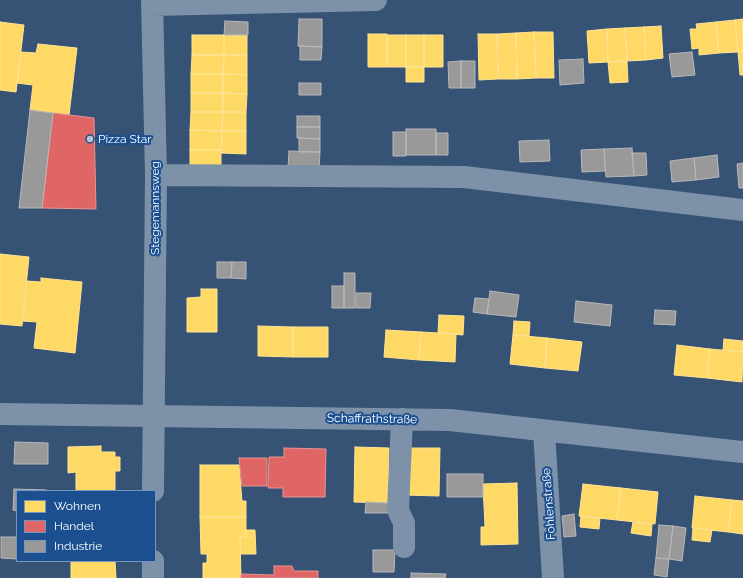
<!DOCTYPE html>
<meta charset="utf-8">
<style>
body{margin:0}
#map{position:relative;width:743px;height:578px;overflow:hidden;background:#365274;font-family:Raleway,sans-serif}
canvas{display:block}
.legend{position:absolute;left:16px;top:490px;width:140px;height:72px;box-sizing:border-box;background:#1b4f8f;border:1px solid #7695bc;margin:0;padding:5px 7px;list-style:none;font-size:12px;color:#fff}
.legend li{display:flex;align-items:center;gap:8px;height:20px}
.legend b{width:20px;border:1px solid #7695bc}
</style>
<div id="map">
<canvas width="743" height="578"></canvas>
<ul class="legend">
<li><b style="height:11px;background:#ffd966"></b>Wohnen</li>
<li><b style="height:11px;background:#e06666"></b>Handel</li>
<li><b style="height:11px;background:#999"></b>Industrie</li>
</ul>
</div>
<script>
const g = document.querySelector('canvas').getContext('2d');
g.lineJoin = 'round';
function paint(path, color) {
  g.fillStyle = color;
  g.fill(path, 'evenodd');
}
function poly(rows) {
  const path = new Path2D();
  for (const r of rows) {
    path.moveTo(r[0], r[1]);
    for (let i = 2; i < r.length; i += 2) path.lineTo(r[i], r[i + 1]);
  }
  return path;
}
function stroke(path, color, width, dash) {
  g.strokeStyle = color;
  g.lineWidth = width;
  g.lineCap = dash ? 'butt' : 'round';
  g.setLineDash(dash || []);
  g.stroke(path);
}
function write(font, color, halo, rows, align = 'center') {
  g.font = font + ' Raleway,sans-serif';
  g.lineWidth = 4;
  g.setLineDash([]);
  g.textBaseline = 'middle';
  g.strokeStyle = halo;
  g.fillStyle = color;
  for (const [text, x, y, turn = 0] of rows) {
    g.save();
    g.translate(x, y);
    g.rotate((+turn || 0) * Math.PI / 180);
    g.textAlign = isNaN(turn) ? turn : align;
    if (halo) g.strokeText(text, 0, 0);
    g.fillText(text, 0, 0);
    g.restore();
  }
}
const homes = poly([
 [743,19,743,51,738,52,735,20,743,19],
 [735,20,738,52,719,53,716,22,735,20],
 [0,22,24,25,16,92,0,90,0,22],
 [716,22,719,53,699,55,699,48,692,49,690,29,697,29,696,24,716,22],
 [661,26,663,58,646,60,644,27,661,26],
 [644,27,646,60,627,61,625,28,644,27],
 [625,28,627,61,608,62,607,29,625,28],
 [607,29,608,62,589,63,587,31,607,29],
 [534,32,536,78,517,79,516,33,534,32],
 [534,32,553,32,554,78,536,78,534,32],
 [516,33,517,79,498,79,497,34,516,33],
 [368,34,387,34,387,67,368,67,368,34],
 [478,34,497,34,498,79,479,80,478,34],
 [192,35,224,35,224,55,192,55,192,35],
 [224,35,247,35,247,55,224,55,224,35],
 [387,35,406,35,406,67,387,67,387,35],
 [406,35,424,35,424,67,406,67,406,35],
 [424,35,443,35,443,67,424,67,424,35],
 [38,44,77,48,69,115,30,110,33,85,17,83,21,52,36,53,38,44],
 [743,51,743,75,740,75,738,52,743,51],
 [192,55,224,55,223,74,191,74,192,55],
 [224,55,247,55,247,75,223,74,224,55],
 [627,61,628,82,610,83,608,62,627,61],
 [406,67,424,67,424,82,406,82,406,67],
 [191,74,223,74,223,93,191,93,191,74],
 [223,74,247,75,247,94,223,93,223,74],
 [191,93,223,93,223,112,191,112,191,93],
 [223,93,247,94,246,112,223,112,223,93],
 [191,112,223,112,222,131,190,130,191,112],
 [223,112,246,112,246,131,222,131,223,112],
 [190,130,222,131,222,150,190,150,190,130],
 [222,131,246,131,246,154,221,153,222,131],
 [190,150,221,150,221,167,190,167,190,150],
 [0,254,29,257,22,326,0,324,0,254],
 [41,278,82,282,75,353,34,348,37,322,23,321,27,281,41,282,41,278],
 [201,289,217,289,217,332,187,332,187,298,201,297,201,289],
 [439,315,464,316,463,335,438,333,439,315],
 [514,321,530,322,529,336,513,335,514,321],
 [258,326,293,327,293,357,258,356,258,326],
 [293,327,328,327,328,357,293,357,293,327],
 [386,330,421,332,419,360,384,357,386,330],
 [421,332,456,334,455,362,419,360,421,332],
 [513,335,547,338,545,368,510,364,513,335],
 [547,338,582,342,578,371,545,368,547,338],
 [724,339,743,341,743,352,723,350,724,339],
 [677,345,710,349,707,378,674,375,677,345],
 [710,349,743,352,742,382,707,378,710,349],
 [101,446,101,452,115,452,115,457,120,457,120,471,115,471,115,491,76,491,76,472,68,473,68,447,101,446],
 [355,447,389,448,388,503,354,502,355,447],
 [405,448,440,448,439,496,404,495,405,448],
 [200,465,239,465,242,501,246,501,246,517,200,517,200,465],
 [517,483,518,544,481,545,481,527,485,527,483,484,517,483],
 [583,484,621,488,617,520,579,516,583,484],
 [621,488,658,492,655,524,617,520,621,488],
 [695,496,732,500,728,532,692,528,695,496],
 [732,500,743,501,743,534,728,532,732,500],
 [581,516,600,518,599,529,580,527,581,516],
 [200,517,246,517,246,536,240,537,241,578,203,578,203,563,207,563,207,554,201,554,200,517],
 [633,522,652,524,651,536,631,533,633,522],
 [693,528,712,530,710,542,692,540,693,528],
 [246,530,255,530,256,554,241,554,240,537,246,536,246,530],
 [71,561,115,561,116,578,71,578,71,561]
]);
paint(homes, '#ffd966');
stroke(homes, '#ffe494', 1);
const shops = poly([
 [53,113,94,118,96,209,42,208,53,113],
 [284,448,326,449,325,497,283,497,283,488,268,488,269,457,284,457,284,448],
 [239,458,267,458,267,486,242,486,239,458],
 [274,566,292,566,294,571,318,571,318,578,241,578,241,574,274,575,274,566]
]);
paint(shops, '#e06666');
stroke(shops, '#e99494', 1);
const industry = poly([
 [299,19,322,19,322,47,298,46,299,19],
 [225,21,248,22,248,35,224,35,225,21],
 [300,46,322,47,321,60,300,60,300,46],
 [692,52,695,75,672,77,669,54,692,52],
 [583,59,584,83,560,85,559,60,583,59],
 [461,61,475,61,475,88,461,88,461,61],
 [461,61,461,88,449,88,448,62,461,61],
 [299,83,321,83,321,95,299,95,299,83],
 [30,110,53,113,42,208,19,208,30,110],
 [297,116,320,116,320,127,297,127,297,116],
 [297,127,320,127,320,139,297,138,297,127],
 [406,129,436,129,436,155,406,155,406,129],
 [393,132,406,132,406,156,393,156,393,132],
 [436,133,448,133,448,155,436,155,436,133],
 [299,138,320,139,320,152,299,152,299,138],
 [549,140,550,161,520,162,519,141,549,140],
 [632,148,634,176,606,177,604,149,632,148],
 [604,149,605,171,582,172,581,150,604,149],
 [289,151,320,152,319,169,288,168,289,151],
 [632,153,646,153,647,175,634,176,632,153],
 [717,155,719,177,696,180,694,158,717,155],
 [694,158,696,180,672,182,670,161,694,158],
 [743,163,743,188,739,188,737,164,743,163],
 [217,262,232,262,231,278,217,278,217,262],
 [232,262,246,262,246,279,231,278,232,262],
 [344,273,355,273,355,308,344,308,344,273],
 [332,286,344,286,344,308,332,308,332,286],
 [490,291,519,295,516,317,487,314,490,291],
 [356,293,371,293,370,308,356,308,356,293],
 [475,298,489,299,487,314,473,312,475,298],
 [576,301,612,305,610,326,574,322,576,301],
 [655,310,676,311,675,325,654,324,655,310],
 [15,442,48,443,48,464,14,464,15,442],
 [447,474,483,474,483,497,447,497,447,474],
 [14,489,47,490,47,491,17,491,17,511,13,510,14,489],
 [366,502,388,503,388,513,365,513,366,502],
 [574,514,576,536,564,537,562,516,574,514],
 [659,525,673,526,669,559,656,558,659,525],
 [673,526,686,528,682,561,669,559,673,526],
 [1,537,17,537,17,559,1,558,1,537],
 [373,550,395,550,394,572,373,572,373,550],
 [656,558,669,559,667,577,654,575,656,558],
 [411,573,446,574,445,578,411,578,411,573]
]);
paint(industry, '#999');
stroke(industry, '#b8b8b8', 1);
stroke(poly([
 [152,0,156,175,153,491],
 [152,5,376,0],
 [156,175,464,177,743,210],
 [0,414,450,420,743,452],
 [402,419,398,510,404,523,404,547],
 [544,431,553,578],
 [153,578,153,561]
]), '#7d92a8', 22);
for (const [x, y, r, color] of [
 [90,139,4,"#b9c2ce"]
]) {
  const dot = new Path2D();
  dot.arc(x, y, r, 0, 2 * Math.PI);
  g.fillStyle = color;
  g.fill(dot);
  stroke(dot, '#1b4f8f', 1.5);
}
write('12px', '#fff', '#1b4f8f', [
 ["Pizza Star",98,139]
], 'left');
write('12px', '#fff', '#1b4f8f', [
 ["Stegemannsweg",155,208,-90],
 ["Schaffrathstraße",372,419,1],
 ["Fohlenstraße",549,504,-94]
]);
</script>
